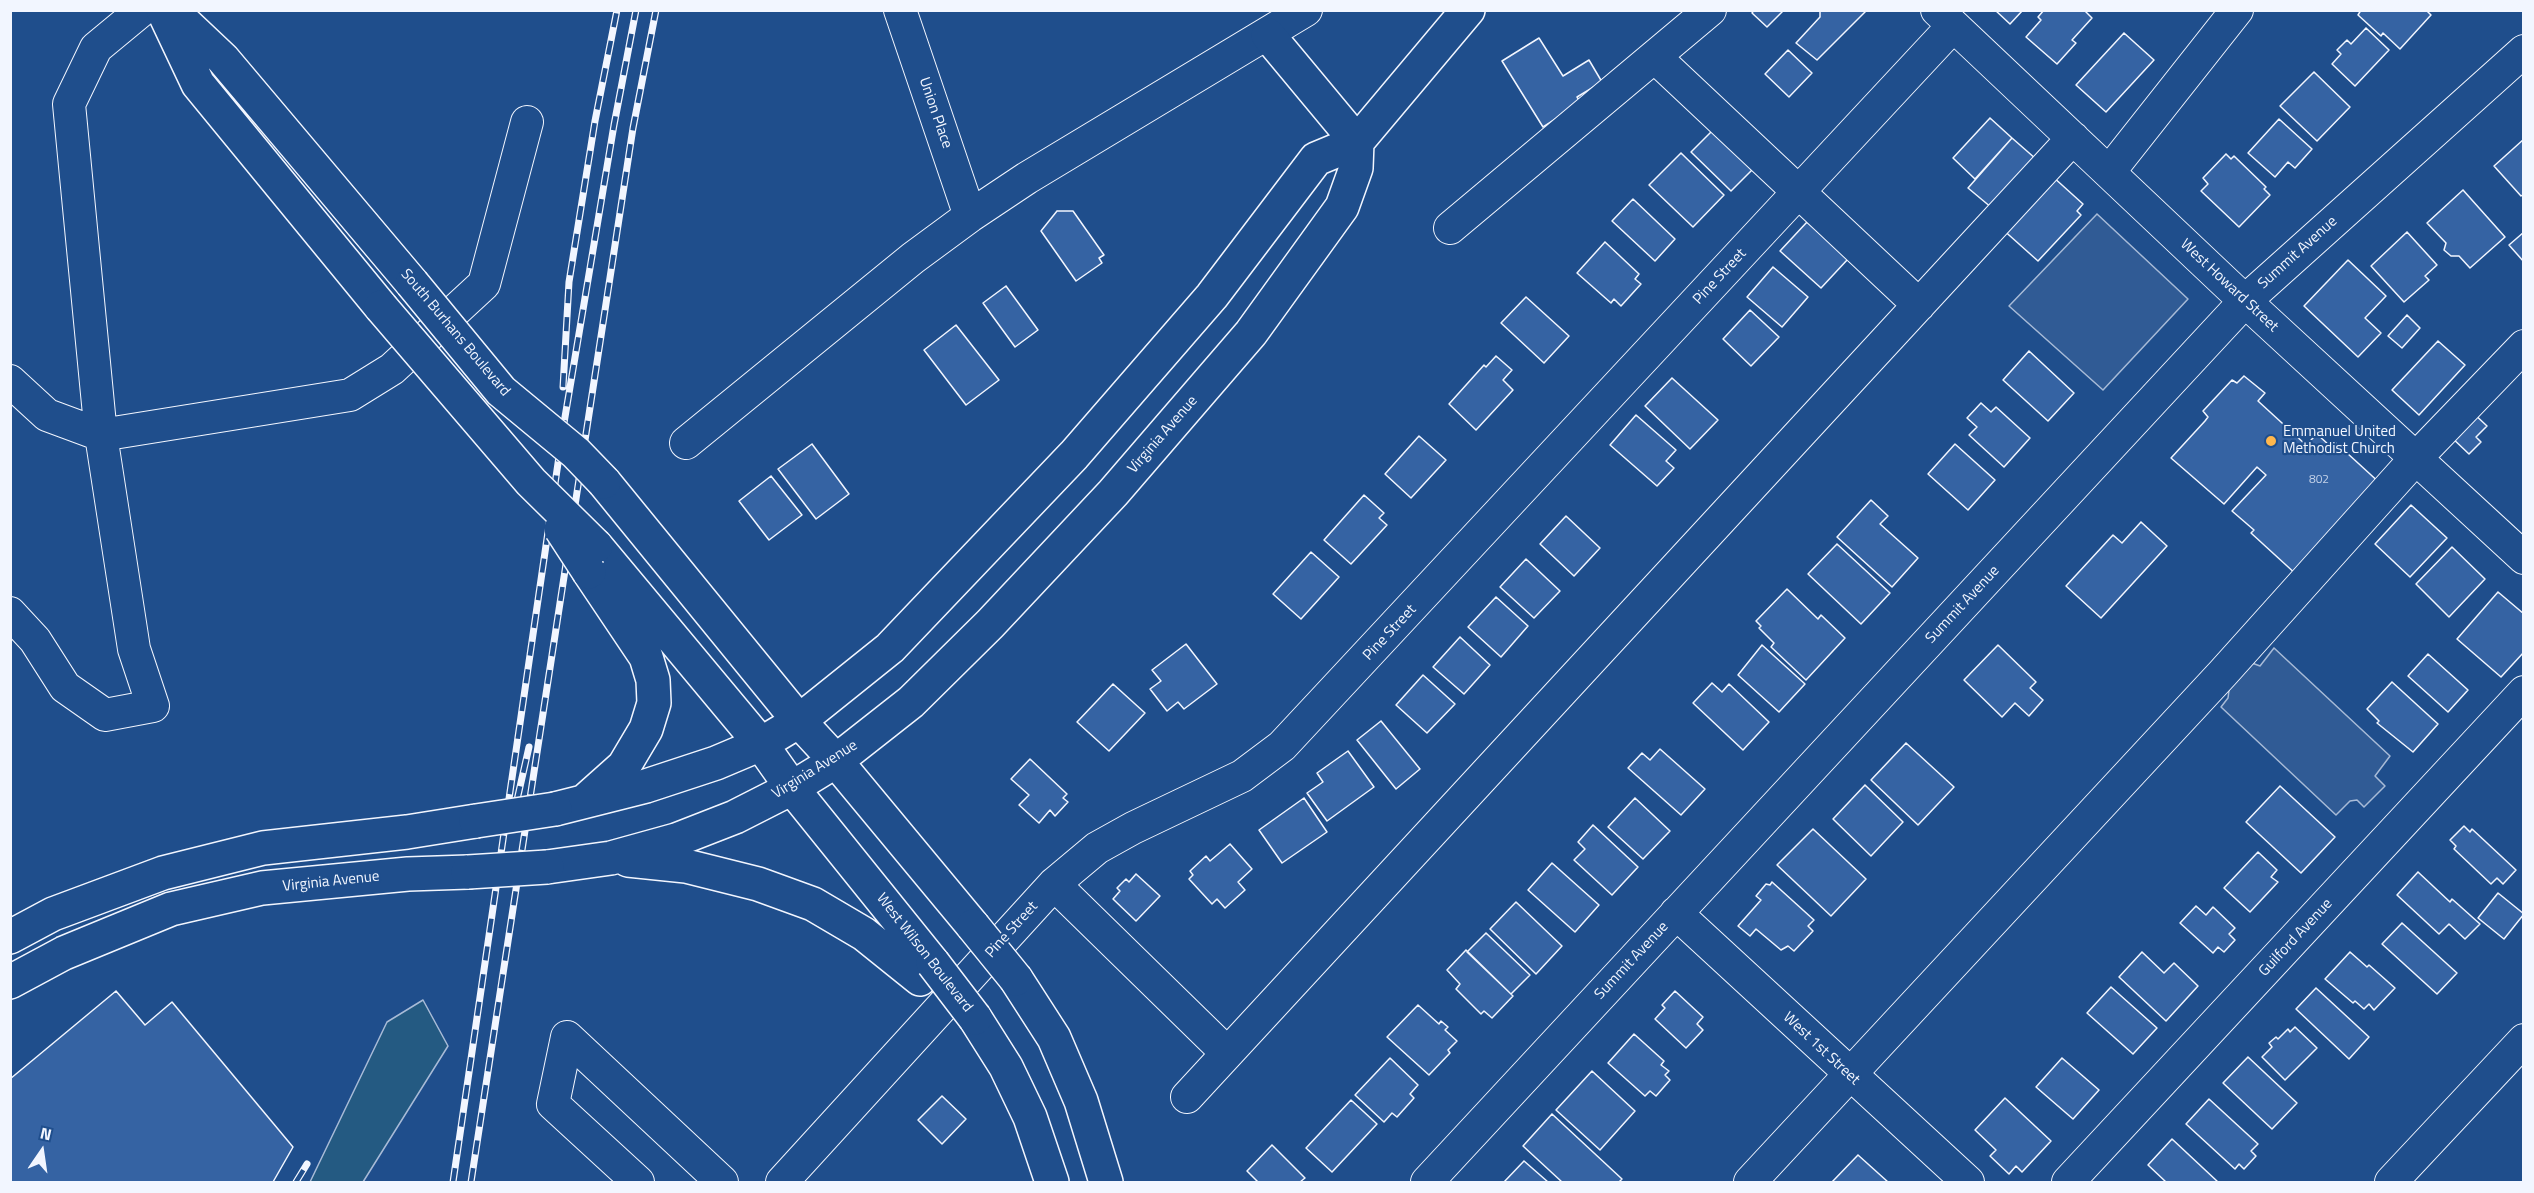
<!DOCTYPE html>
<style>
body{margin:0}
#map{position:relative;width:2534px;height:1193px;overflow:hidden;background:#1f4e8c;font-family:"Titillium Web",sans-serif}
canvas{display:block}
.frame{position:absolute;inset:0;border:12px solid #f2f6ff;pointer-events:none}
.north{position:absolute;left:12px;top:1121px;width:60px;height:60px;-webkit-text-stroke:4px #1f4e8c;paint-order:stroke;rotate:13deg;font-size:16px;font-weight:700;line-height:24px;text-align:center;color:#f2f6ff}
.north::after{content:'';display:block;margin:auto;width:21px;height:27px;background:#f2f6ff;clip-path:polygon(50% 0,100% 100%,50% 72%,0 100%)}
</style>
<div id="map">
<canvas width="2534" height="1193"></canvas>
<div class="frame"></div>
<div class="north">N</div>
</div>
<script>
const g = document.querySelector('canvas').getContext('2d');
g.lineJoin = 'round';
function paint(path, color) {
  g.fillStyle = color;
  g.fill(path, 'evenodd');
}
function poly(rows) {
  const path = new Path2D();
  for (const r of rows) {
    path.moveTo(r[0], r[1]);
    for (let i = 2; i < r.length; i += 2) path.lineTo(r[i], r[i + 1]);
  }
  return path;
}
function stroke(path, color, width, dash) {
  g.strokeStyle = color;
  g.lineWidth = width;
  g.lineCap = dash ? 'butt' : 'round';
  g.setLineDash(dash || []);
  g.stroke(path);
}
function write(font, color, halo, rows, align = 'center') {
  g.font = font + ' "Titillium Web",sans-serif';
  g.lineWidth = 4.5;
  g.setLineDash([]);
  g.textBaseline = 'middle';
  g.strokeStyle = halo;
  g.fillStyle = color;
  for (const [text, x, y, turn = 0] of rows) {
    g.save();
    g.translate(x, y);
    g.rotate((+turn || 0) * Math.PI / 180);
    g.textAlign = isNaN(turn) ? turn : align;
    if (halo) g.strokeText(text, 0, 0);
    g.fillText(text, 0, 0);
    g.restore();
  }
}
const green = poly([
 [423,1000,448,1046,363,1182,310,1182,387,1022,423,1000]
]);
paint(green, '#245a82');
stroke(green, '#a8bbd7', 1.5);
const parking = poly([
 [2097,214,2188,299,2103,390,2009,306,2097,214],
 [2274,648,2390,756,2375,776,2385,786,2364,807,2357,800,2350,801,2336,815,2221,707,2228,698,2230,683,2252,663,2260,666,2274,648]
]);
paint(parking, '#305b95');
stroke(parking, '#a8bbd7', 1.5);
const building = poly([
 [1754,10,1784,10,1767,27,1752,13,1754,10],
 [1820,10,1867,10,1817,60,1796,43,1820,17,1820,10],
 [1995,10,2023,10,2010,24,1995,10],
 [2044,10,2084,10,2092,18,2072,40,2076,43,2057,64,2026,37,2041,20,2038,17,2044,10],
 [2361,10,2426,10,2431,15,2400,49,2383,33,2381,36,2358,15,2361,10],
 [2366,28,2389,50,2355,86,2332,64,2341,54,2337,50,2347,40,2351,44,2366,28],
 [2124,33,2154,60,2106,112,2076,85,2124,33],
 [1539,38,1563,76,1589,60,1602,82,1577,97,1581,103,1543,127,1502,61,1539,38],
 [1788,50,1812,73,1789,97,1765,74,1788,50],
 [2314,72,2350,107,2317,141,2280,106,2314,72],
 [1990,118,2012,138,1975,179,1953,158,1990,118],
 [2279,119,2312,149,2295,168,2288,162,2275,177,2248,153,2279,119],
 [1715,128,1754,168,1731,191,1691,152,1715,128],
 [2012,138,2036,159,1992,208,1968,188,2012,138],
 [2524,139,2524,194,2521,196,2494,166,2524,139],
 [1681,153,1724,195,1693,227,1649,185,1681,153],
 [2226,154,2231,159,2234,156,2266,187,2264,189,2270,195,2239,227,2201,191,2208,184,2203,178,2226,154],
 [2052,176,2083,204,2077,211,2081,215,2038,261,2000,227,2052,176],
 [2463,190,2505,237,2470,268,2459,256,2451,256,2444,250,2446,243,2427,223,2463,190],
 [1633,199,1675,239,1655,261,1612,221,1633,199],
 [1057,211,1073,211,1104,255,1099,258,1102,263,1076,281,1041,231,1057,211],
 [1807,222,1848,259,1821,288,1780,251,1807,222],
 [2407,232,2437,265,2425,276,2429,280,2404,302,2371,266,2407,232],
 [2524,232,2524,262,2509,245,2524,232],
 [1605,242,1639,274,1635,279,1641,284,1621,306,1614,299,1611,303,1577,273,1605,242],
 [2348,260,2386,296,2365,318,2381,333,2358,357,2304,306,2348,260],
 [1773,267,1808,297,1782,327,1747,297,1773,267],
 [1006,286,1038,330,1015,347,983,303,1006,286],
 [1526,297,1569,336,1544,363,1501,323,1526,297],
 [1750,310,1779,337,1751,366,1723,339,1750,310],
 [2407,315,2420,328,2402,348,2388,336,2407,315],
 [956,325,999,380,966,405,924,350,956,325],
 [2438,341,2465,365,2419,415,2392,390,2438,341],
 [2029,351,2074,393,2048,421,2003,380,2029,351],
 [1496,356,1512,370,1503,380,1513,390,1476,430,1449,404,1484,365,1486,367,1496,356],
 [2244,376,2265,393,2258,401,2306,445,2317,434,2330,446,2335,442,2382,485,2298,576,2251,533,2254,530,2232,511,2266,475,2257,467,2224,504,2171,458,2205,421,2208,417,2203,411,2232,380,2237,383,2244,376],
 [1672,378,1718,420,1690,449,1645,406,1672,378],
 [1981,403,1991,412,1996,407,2030,438,2004,467,1969,435,1977,427,1967,418,1981,403],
 [2471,411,2487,426,2476,437,2481,442,2469,454,2449,435,2471,411],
 [1636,415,1676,450,1666,461,1674,468,1657,486,1610,445,1636,415],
 [1419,436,1446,460,1411,498,1385,474,1419,436],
 [812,444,849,494,816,519,778,469,812,444],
 [1955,444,1995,480,1968,510,1928,474,1955,444],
 [771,476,802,515,769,540,739,501,771,476],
 [1364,495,1384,513,1379,518,1387,525,1351,564,1324,540,1364,495],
 [1871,500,1888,516,1880,524,1918,558,1892,587,1837,537,1871,500],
 [2411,505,2447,538,2410,577,2375,544,2411,505],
 [1566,516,1600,548,1574,576,1540,544,1566,516],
 [2141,522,2167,546,2101,618,2066,586,2113,535,2122,543,2141,522],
 [1837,544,1890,593,1861,624,1808,574,1837,544],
 [2452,547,2485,579,2449,617,2416,584,2452,547],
 [1311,552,1339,577,1301,619,1273,594,1311,552],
 [1526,559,1560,591,1534,618,1500,587,1526,559],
 [1787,589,1818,619,1821,615,1845,638,1806,680,1771,647,1774,643,1759,628,1761,626,1756,621,1787,589],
 [2498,592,2524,614,2524,652,2501,677,2457,639,2498,592],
 [1496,597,1528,626,1501,657,1468,627,1496,597],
 [1460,637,1490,665,1464,694,1433,667,1460,637],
 [1186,644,1217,684,1184,709,1178,702,1167,711,1150,689,1161,681,1152,670,1186,644],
 [1762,645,1805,684,1779,712,1738,675,1762,645],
 [1998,645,2036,682,2030,688,2043,700,2029,716,2015,703,2002,717,1964,680,1998,645],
 [2428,654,2468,690,2448,712,2408,676,2428,654],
 [1423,675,1455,704,1427,733,1396,705,1423,675],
 [2392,682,2438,724,2413,752,2377,723,2379,721,2367,709,2392,682],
 [1712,683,1722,692,1729,684,1769,722,1743,750,1693,703,1712,683],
 [1113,684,1145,713,1109,751,1077,722,1113,684],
 [1381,721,1420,769,1396,789,1357,740,1381,721],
 [1906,743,1954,787,1918,825,1871,780,1906,743],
 [1660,749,1705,789,1681,815,1628,768,1642,753,1650,760,1660,749],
 [1348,751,1374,787,1327,821,1307,793,1323,782,1317,773,1348,751],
 [1030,759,1067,794,1063,798,1068,802,1055,816,1050,810,1039,823,1019,805,1029,795,1011,779,1030,759],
 [1865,785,1903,822,1871,856,1833,819,1865,785],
 [2280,786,2335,837,2301,873,2246,822,2280,786],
 [1304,798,1327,832,1282,863,1259,830,1304,798],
 [1635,798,1670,831,1643,859,1608,827,1635,798],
 [1593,825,1638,867,1612,895,1574,860,1585,849,1578,842,1593,825],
 [2464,826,2470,832,2472,829,2516,870,2503,884,2497,878,2491,884,2454,849,2456,846,2450,840,2464,826],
 [1813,829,1866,879,1831,916,1777,865,1813,829],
 [1230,844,1252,869,1238,882,1245,890,1225,908,1217,899,1212,904,1189,879,1193,875,1190,871,1206,856,1210,861,1230,844],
 [2258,852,2277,870,2271,877,2278,882,2250,912,2224,888,2258,852],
 [1552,863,1599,905,1575,932,1528,890,1552,863],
 [2418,872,2450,902,2452,899,2480,924,2465,939,2449,924,2439,934,2397,895,2418,872],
 [1136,874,1160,896,1136,921,1113,899,1120,891,1117,888,1126,879,1129,882,1136,874],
 [1772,882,1814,920,1808,926,1813,931,1794,951,1788,946,1781,950,1756,929,1750,936,1738,926,1761,900,1756,896,1766,884,1770,885,1772,882],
 [2498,893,2524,914,2504,939,2478,918,2498,893],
 [1516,902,1562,946,1536,974,1490,929,1516,902],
 [2196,906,2206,915,2213,907,2235,928,2229,934,2235,940,2224,952,2218,947,2213,953,2180,923,2196,906],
 [2402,923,2457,973,2437,994,2382,944,2402,923],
 [1486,933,1530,975,1511,994,1467,952,1486,933],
 [1466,950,1513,996,1492,1018,1484,1011,1481,1014,1456,989,1460,984,1447,970,1466,950],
 [2142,952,2164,973,2174,963,2198,986,2166,1021,2119,977,2142,952],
 [2350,952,2367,967,2369,965,2395,988,2374,1010,2369,1004,2364,1009,2355,1001,2353,1003,2325,979,2350,952],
 [2111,987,2157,1028,2133,1054,2087,1013,2111,987],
 [2316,988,2369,1037,2349,1059,2296,1009,2316,988],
 [116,991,145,1025,172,1002,293,1147,273,1182,10,1182,10,1079,116,991],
 [1675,991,1703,1017,1697,1024,1703,1030,1686,1048,1655,1019,1665,1008,1662,1005,1675,991],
 [1418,1005,1439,1024,1441,1021,1448,1027,1445,1030,1457,1041,1448,1050,1450,1053,1429,1075,1387,1037,1418,1005],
 [2295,1027,2317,1048,2285,1080,2262,1057,2272,1047,2269,1043,2276,1037,2278,1039,2288,1029,2290,1032,2295,1027],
 [1634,1034,1664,1061,1661,1065,1669,1071,1665,1075,1670,1080,1656,1096,1650,1091,1645,1096,1608,1063,1634,1034],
 [2248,1057,2297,1103,2272,1129,2223,1083,2248,1057],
 [1390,1058,1418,1085,1410,1094,1414,1098,1397,1117,1392,1113,1384,1122,1355,1095,1390,1058],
 [2062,1058,2099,1090,2073,1119,2036,1087,2062,1058],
 [1592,1071,1635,1111,1600,1150,1556,1110,1592,1071],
 [942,1096,966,1119,942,1144,918,1120,942,1096],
 [2005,1098,2051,1141,2022,1172,2016,1166,2009,1174,1990,1156,1996,1150,1975,1130,2005,1098],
 [2209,1099,2258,1144,2251,1151,2256,1156,2244,1169,2239,1164,2235,1169,2186,1124,2209,1099],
 [1351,1100,1377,1124,1332,1172,1306,1148,1351,1100],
 [1552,1114,1622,1179,1619,1182,1562,1182,1523,1146,1552,1114],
 [2172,1139,2218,1182,2166,1182,2148,1165,2172,1139],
 [1272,1145,1305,1178,1300,1182,1258,1182,1247,1171,1272,1145],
 [1858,1155,1888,1182,1832,1182,1858,1155],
 [1524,1161,1548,1182,1504,1182,1524,1161]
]);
paint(building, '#3563a3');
stroke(building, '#f2f6ff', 1.5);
const minor = poly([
 [900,10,970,216],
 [1937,10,2245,301,2524,558],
 [1655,57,1919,305],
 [2109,172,2237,10],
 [1450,228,1710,10],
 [10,381,47,415,101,435,350,395,392,369,484,284,527,122],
 [686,443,913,258,970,216,1027,178,1306,10],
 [10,613,35,640,65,687,105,715,153,706,134,649,101,435,69,104,96,48,142,10],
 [1054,884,1226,1052],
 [1676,913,1968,1182],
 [567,1037,722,1182],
 [567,1037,553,1104,638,1182],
 [1187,1097,2073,138],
 [782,1182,1054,884,1097,848,1133,828,1242,776,1282,746,1953,26],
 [1427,1182,2245,301,2524,51],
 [1750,1182,2223,673,2416,458,2524,346],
 [2068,1182,2524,692],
 [2391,1182,2524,1040]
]);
const major = poly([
 [163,10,198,84,381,307],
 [171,10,223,59,412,283],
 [1268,35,1357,142],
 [604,482,799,721,836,761,973,926],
 [596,546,761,744,792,788,933,963],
 [587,799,624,766,646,729,654,703,653,680,646,657,589,572],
 [555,809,646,786,716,763,761,744,799,721,890,648,1074,455,1212,296,1316,159,1357,142,1468,10],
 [628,860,686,866,758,884,813,904,864,934,920,979],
 [547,867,611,858,676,840,735,817,792,788,836,761,911,702,990,624,1113,493,1251,333,1342,207,1356,168,1357,142],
 [10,937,53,914,163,873,263,848,407,832,476,821],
 [1016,979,1054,1038,1081,1101,1106,1182],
 [10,982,64,953,171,909,262,888,408,874,468,872],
 [975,1018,1006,1067,1030,1117,1052,1182]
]);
stroke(minor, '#f2f6ff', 34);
stroke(major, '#f2f6ff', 36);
stroke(minor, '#1f4e8c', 32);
stroke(major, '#1f4e8c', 33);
const rail = poly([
 [563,387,569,282,595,121,617,10],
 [517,800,529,747],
 [296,1182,307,1164],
 [453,1182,563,429,614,125,636,10],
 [471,1182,633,128,656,10]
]);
stroke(rail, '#f2f6ff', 7);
stroke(rail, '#1f4e8c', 4.5, [14]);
const majorBridge = poly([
 [412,283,501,391,576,453,604,482],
 [381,307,531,482,596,546],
 [561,529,589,572],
 [476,821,555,809],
 [468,872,547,867],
 [973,926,1016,979],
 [933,963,975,1018]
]);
stroke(majorBridge, '#f2f6ff', 36, []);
stroke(majorBridge, '#1f4e8c', 33);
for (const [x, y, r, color] of [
 [2271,441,6,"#ffb74d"]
]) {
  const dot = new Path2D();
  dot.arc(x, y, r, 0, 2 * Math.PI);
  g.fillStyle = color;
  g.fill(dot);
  stroke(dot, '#1f4e8c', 2);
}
write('12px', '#c3d1e8', null, [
 ["802",2319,480]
]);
write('15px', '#f2f6ff', '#1f4e8c', [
 ["Union Place",935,113,71],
 ["Summit Avenue",2298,253,-42],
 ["Pine Street",1720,277,-47],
 ["West Howard Street",2229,286,43],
 ["South Burhans Boulevard",455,333,50],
 ["Virginia Avenue",1163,435,-49],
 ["Summit Avenue",1963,605,-47],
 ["Pine Street",1390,633,-47],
 ["Virginia Avenue",815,770,-32],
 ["Virginia Avenue",331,882,-6],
 ["Pine Street",1012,930,-48],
 ["Guilford Avenue",2296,938,-47],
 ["West Wilson Boulevard",924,953,52],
 ["Summit Avenue",1632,961,-47],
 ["West 1st Street",1821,1049,43]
]);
write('15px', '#f2f6ff', '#1f4e8c', [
 ["Emmanuel United",2283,432],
 ["Methodist Church",2283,449]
], 'left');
</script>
